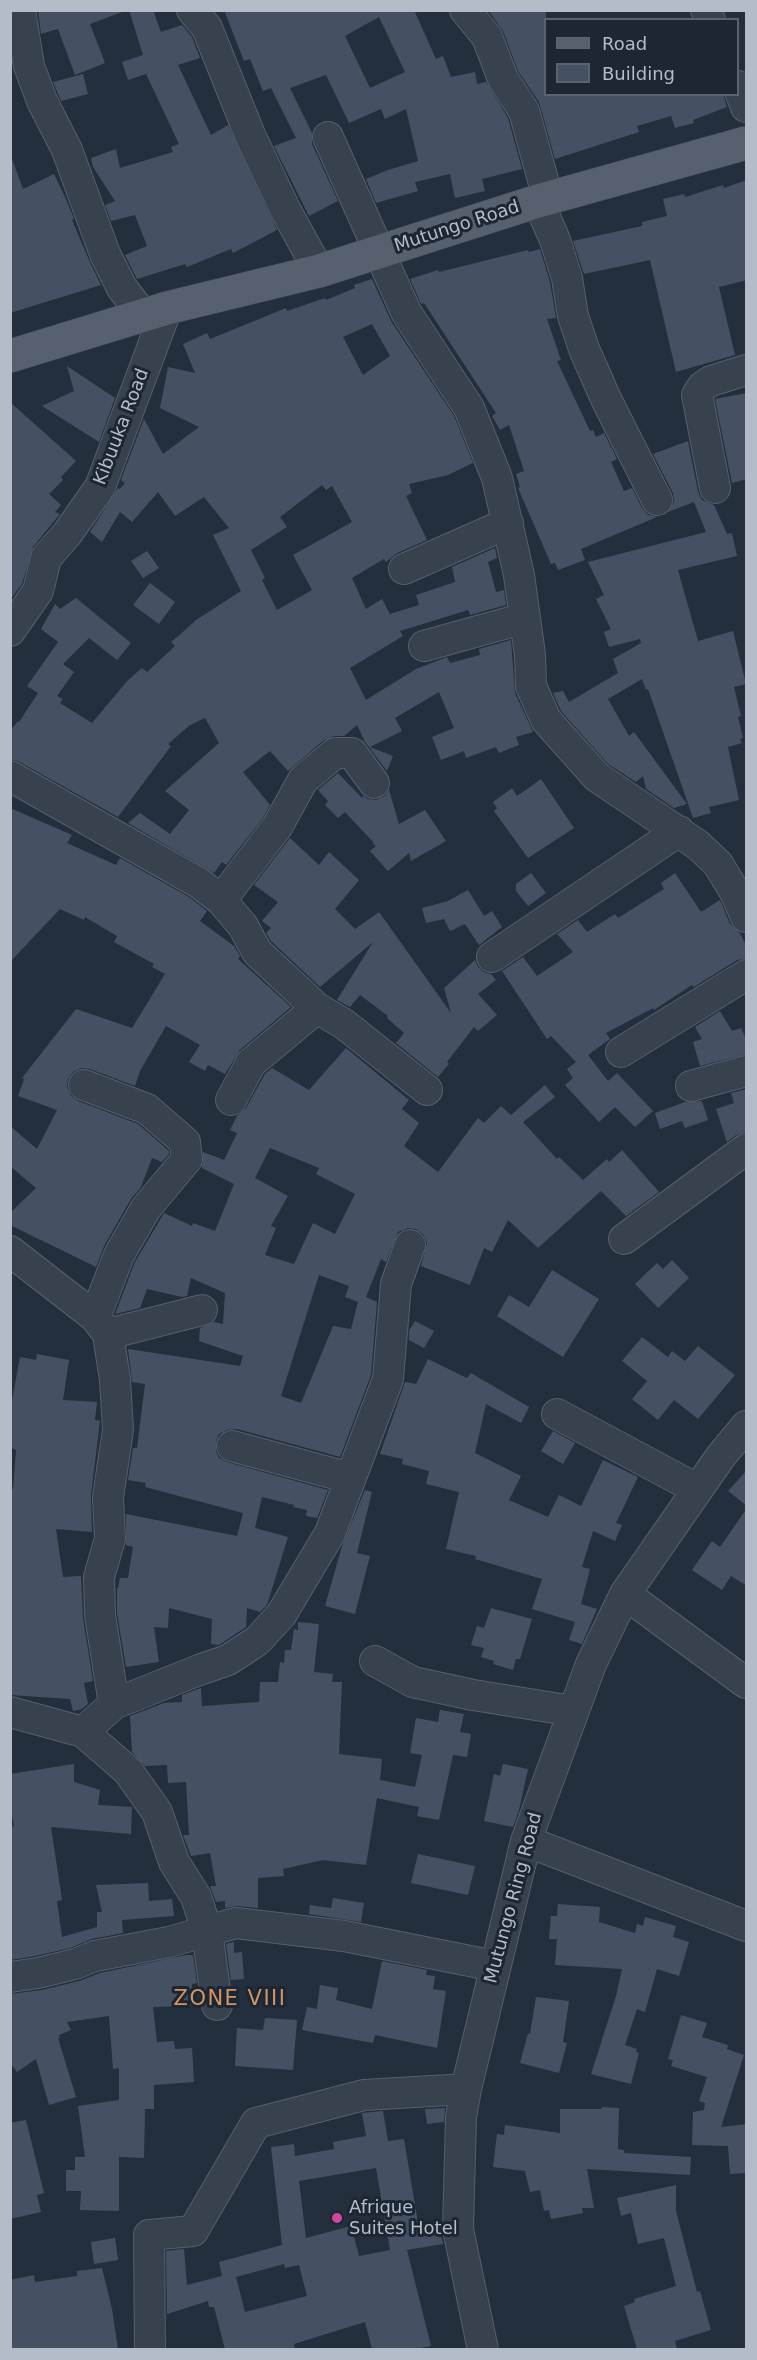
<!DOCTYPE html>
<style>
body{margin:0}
#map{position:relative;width:757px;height:2360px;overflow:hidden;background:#242f3e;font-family:"DejaVu Sans",sans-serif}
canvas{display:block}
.frame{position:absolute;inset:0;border:12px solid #b4bcc9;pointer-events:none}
.legend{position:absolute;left:544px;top:18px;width:195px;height:78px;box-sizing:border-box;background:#1d2633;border:2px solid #59626f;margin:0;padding:8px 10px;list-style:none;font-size:18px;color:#b4bcc9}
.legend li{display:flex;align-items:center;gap:12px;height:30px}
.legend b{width:30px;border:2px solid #59626f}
</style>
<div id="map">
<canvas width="757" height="2360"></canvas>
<div class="frame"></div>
<ul class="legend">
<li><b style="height:8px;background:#56606e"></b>Road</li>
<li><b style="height:16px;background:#455162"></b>Building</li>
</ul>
</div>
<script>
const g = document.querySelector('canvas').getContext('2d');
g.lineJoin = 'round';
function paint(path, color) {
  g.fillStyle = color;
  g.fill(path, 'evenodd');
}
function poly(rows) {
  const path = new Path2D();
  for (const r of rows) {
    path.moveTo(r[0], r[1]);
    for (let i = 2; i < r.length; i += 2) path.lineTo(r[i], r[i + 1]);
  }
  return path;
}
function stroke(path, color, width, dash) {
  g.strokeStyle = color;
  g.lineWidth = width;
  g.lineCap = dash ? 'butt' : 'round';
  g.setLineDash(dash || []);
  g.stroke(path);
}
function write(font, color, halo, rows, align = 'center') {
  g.font = font + ' "DejaVu Sans",sans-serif';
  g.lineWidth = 6;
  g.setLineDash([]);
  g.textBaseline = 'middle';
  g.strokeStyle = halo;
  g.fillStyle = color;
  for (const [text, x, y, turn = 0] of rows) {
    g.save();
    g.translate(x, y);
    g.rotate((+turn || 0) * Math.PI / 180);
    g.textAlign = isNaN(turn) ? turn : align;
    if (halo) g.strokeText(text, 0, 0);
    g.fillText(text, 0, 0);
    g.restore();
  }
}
paint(poly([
 [38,10,121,10,122,12,90,24,105,63,75,75,58,29,41,34],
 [129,10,153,10,161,32,182,25,192,37,200,58,178,65,211,135,228,125,277,230,233,253,231,249,187,267,185,264,137,279,125,255,147,246,135,215,111,221,105,205,115,201,93,167,91,158,116,149,120,168,173,152,171,147,179,144,146,74,128,80,122,62,143,55],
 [224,10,414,10,436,59,443,56,451,77,475,72,477,84,486,82,508,118,522,169,482,179,485,191,455,198,450,174,415,182,418,191,376,203,366,179,388,170,418,161,406,109,385,119,381,109,349,123,326,75,290,88,312,133,312,144,338,201,309,216,274,146,296,138,271,88,263,91,250,59,244,61],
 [379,17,405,72,370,88,345,36],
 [488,10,546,10,546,94,723,94,727,107,693,120,694,123,675,128,671,116,637,126,639,132,555,159,539,102,518,71,503,31],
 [83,74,88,94,61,101,53,82],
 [12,159,23,189,54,174,66,199,74,219,72,220,89,260,101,285,10,313,10,160],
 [747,180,747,280,719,287,735,355,676,372,650,260,584,274,573,241,642,226,642,222,667,216,663,199,684,194,685,197,723,185,724,188],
 [540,249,550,282,556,318,547,319,561,360,557,361,590,431,593,430,596,437,604,433,617,459,611,462,624,491,632,488,642,508,648,515,657,517,581,549,585,560,558,570,555,563,551,564,518,488,520,487,516,474,524,471,509,425,500,430,492,416,496,413,424,303,421,304,410,279,438,270,439,272,528,250,529,252],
 [372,279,391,321,454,416,473,463,448,475,409,484,412,493,406,496,427,540,397,553,386,562,384,559,352,578,366,609,382,599,390,614,419,605,416,595,455,582,452,567,495,548,497,558,488,562,496,592,504,590,506,605,470,615,468,610,400,631,403,636,350,668,366,700,416,669,447,657,450,663,480,655,479,649,511,640,515,693,533,732,516,737,519,745,499,753,496,747,466,758,464,751,441,760,432,737,454,728,439,692,395,718,402,731,370,747,393,756,387,771,365,742,357,725,344,736,334,736,324,740,288,771,270,751,243,772,270,805,263,818,226,865,222,862,214,873,128,823,140,813,170,834,189,810,165,791,219,743,205,718,190,725,168,744,171,746,118,817,18,761,10,759,10,731,18,721,19,722,38,693,27,686,58,642,41,629,55,604,60,609,76,598,131,643,117,660,89,638,63,664,74,672,57,696,63,699,60,703,92,723,128,680,142,668,147,672,175,646,171,642,184,631,196,620,241,591,213,535,229,528,204,497,175,516,158,492,132,522,120,512,102,542,90,532,118,488,120,489,125,483,121,480,144,419,163,454,199,427,160,408,168,367,195,373,183,344,207,333,210,339,286,308,287,311,325,298,326,300,355,288,354,285],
 [372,324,390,356,363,375,343,337],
 [322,485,326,490,332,486,352,522,293,555,312,590,277,610,262,580,265,578,251,550,287,527,280,517],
 [67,366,115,398,99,442,42,406,74,391],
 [747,393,747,479,732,483,715,399],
 [10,402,76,461,61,477,63,480,49,494,61,505,55,512,60,514,33,547,22,584,10,600],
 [688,441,698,492,702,500,714,505,727,534,732,533,737,556,678,570,698,641,733,631,746,684,734,687,741,716,738,717,743,738,740,739,742,743,728,747,739,800,709,807,711,813,693,818,648,689,646,690,642,679,608,699,629,736,634,732,687,804,674,808,646,789,643,776,636,782,608,764,561,711,553,693,563,691,569,702,618,673,613,659,641,643,640,639,609,647,604,632,611,629,596,599,604,595,588,562,706,532,694,502,668,512,674,502,673,493,653,454],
 [147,551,159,568,143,578,131,561],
 [150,583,175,602,159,624,133,605],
 [338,773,362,798,363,796,368,799,376,800,385,796,389,790,399,824,425,810,446,841,411,861,409,853,388,871,370,851,376,846,373,844,374,843,345,812,338,818,325,805,328,801,318,790],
 [541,779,574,828,528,858,494,811,497,808,493,802,512,788,517,796],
 [10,808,72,835,67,843,116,865,120,858,189,897,207,911,200,921,234,946,240,956,238,959,291,1007,240,1050,225,1074,208,1065,205,1071,189,1062,200,1045,166,1026,140,1071,135,1086,90,1069,81,1068,73,1072,68,1079,67,1087,71,1096,78,1101,138,1124,169,1151,169,1154,162,1162,152,1158,141,1187,131,1199,104,1246,96,1267,10,1225,10,1213,36,1188,10,1166,10,1126,37,1149,57,1110,18,1096,24,1079,22,1078,76,1009,132,1028,165,974,152,967,154,964,114,942,117,936,85,917,84,920,60,909,10,962],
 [290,838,319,865,329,852,359,880,335,909,355,929,379,912,451,1013,444,988,475,960,478,967,484,972,491,974,496,980,478,994,497,1015,478,1031,474,1027,447,1062,449,1064,438,1077,396,1043,404,1033,387,1018,388,1016,360,995,350,1007,337,1000,373,942,320,987,271,941,266,933,271,928,262,921,278,902,254,885],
 [531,873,546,893,528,906,516,891,516,884],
 [675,873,701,912,720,900,730,924,739,932,747,947,747,958,737,960,694,987,692,985,654,1010,653,1008,606,1033,610,1039,588,1055,608,1081,617,1073,653,1111,635,1127,615,1107,599,1122,565,1085,573,1078,567,1069,576,1062,551,1036,547,1039,502,971,523,957,537,976,573,952,557,934,578,920,587,932,615,914,618,918,664,889,661,883],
 [468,890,484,916,492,911,502,927,479,945,465,924,450,931,444,919,426,923,422,908,448,901],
 [720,1011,732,1031,741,1028,747,1041,747,1054,700,1066,693,1042,702,1039,695,1027],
 [346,1048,409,1100,402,1109,419,1123,404,1146,438,1172,478,1118,484,1123,501,1106,511,1115,545,1085,555,1097,523,1122,557,1159,559,1157,583,1180,607,1159,609,1162,622,1150,659,1192,626,1216,601,1191,538,1248,508,1220,492,1252,484,1248,470,1285,421,1266,427,1243,423,1234,416,1229,408,1228,398,1232,386,1262,381,1259,366,1297,377,1302,371,1375,340,1457,237,1429,227,1430,219,1434,216,1441,216,1451,219,1458,227,1462,328,1490,317,1518,306,1516,307,1510,293,1507,294,1505,262,1497,255,1528,288,1537,267,1605,260,1612,247,1608,246,1627,219,1645,211,1644,212,1619,169,1608,168,1628,154,1627,159,1662,126,1667,117,1613,117,1588,118,1588,120,1578,128,1578,133,1547,126,1545,126,1514,237,1536,243,1513,145,1487,146,1483,128,1480,133,1448,137,1448,145,1384,132,1382,128,1349,240,1366,243,1356,199,1341,200,1328,214,1322,223,1324,225,1293,191,1278,187,1296,182,1297,147,1289,140,1308,115,1314,135,1262,164,1213,192,1226,193,1223,215,1231,234,1184,202,1168,203,1152,224,1160,237,1133,230,1130,237,1116,246,1108,265,1074,272,1068,309,1090],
 [270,1148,319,1168,316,1174,355,1194,335,1234,313,1223,294,1264,265,1255,276,1228,271,1226,288,1196,255,1178],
 [319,1275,349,1286,345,1297,358,1302,351,1329,333,1326,301,1403,281,1396],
 [747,1089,747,1132,736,1135,727,1142,716,1109,734,1103,731,1093],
 [702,1101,708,1120,685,1128,682,1121,660,1129,655,1113,685,1102],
 [672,1260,689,1278,658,1308,635,1284,657,1263,663,1269],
 [552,1270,599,1299,563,1357,497,1316,509,1295,529,1307],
 [415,1321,434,1331,424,1348,409,1340,409,1331],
 [642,1337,668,1357,672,1351,685,1361,698,1346,735,1375,698,1419,674,1400,658,1420,632,1399,647,1381,622,1361],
 [37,1354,69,1360,63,1400,97,1402,95,1420,100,1421,91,1495,92,1532,56,1529,63,1577,81,1576,83,1618,93,1681,84,1683,88,1704,82,1709,73,1711,70,1699,10,1695,10,1489,13,1489,16,1450,10,1447,10,1411,20,1357,36,1360],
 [428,1359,467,1378,471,1373,529,1407,521,1423,486,1404,475,1453,521,1476,509,1500,548,1517,559,1495,581,1506,603,1460,638,1477,616,1523,622,1525,615,1541,593,1531,582,1567,590,1569,581,1604,597,1609,582,1644,569,1640,575,1622,532,1609,542,1579,475,1559,476,1556,446,1549,459,1492,426,1484,429,1471,402,1464,403,1459,380,1454,405,1382,416,1384],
 [553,1431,575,1443,563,1464,541,1451],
 [747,1470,747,1506,728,1491],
 [365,1490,372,1492,357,1553,370,1556,355,1614,325,1606,342,1546],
 [747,1508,747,1586,731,1576,722,1590,692,1570,712,1541,720,1547],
 [491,1608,532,1619,520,1659,516,1659,513,1670,493,1664,494,1661,481,1657,484,1648,471,1645,477,1626,484,1628],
 [298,1622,319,1624,314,1672,333,1674,332,1682,342,1682,339,1754,382,1759,380,1780,415,1787,422,1755,410,1753,416,1718,438,1722,440,1710,464,1714,460,1732,471,1734,467,1757,453,1755,439,1820,417,1816,419,1807,377,1798,366,1865,323,1860,283,1869,284,1876,258,1878,258,1908,238,1906,225,1908,225,1901,216,1902,210,1886,216,1886,210,1853,191,1856,183,1835,189,1835,186,1782,168,1783,167,1765,145,1766,132,1752,130,1716,164,1703,182,1702,182,1695,201,1688,202,1706,259,1702,260,1682,278,1682,280,1662,284,1663,285,1650,291,1650,294,1629,298,1630],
 [74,1764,74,1782,100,1790,98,1805,132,1807,131,1834,51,1827,62,1900,57,1901,62,1937,97,1927,97,1912,102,1912,96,1885,148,1883,149,1901,172,1899,174,1916,122,1920,123,1933,92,1939,70,1948,35,1956,10,1960,10,1827,14,1826,10,1805,10,1774],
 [503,1764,528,1769,519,1810,513,1827,484,1821,494,1774,500,1776],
 [418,1854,475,1866,468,1895,411,1883],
 [333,1898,364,1903,361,1922,309,1914,310,1905,331,1908],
 [558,1904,600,1907,599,1922,635,1933,637,1924,643,1926,645,1917,676,1926,673,1937,689,1942,679,1976,657,1969,645,2012,637,2009,625,2045,637,2049,636,2052,639,2053,631,2084,591,2074,616,1996,622,1969,555,1965,557,1939,549,1939,551,1916,557,1916],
 [234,1942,234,1953,242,1952,244,1979,231,1980,226,1944],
 [186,1955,193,1955,197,1983,192,1984,193,2006,153,2007,157,2042,174,2041,175,2049,192,2048,194,2082,154,2085,154,2109,145,2109,144,2158,119,2157,119,2211,80,2210,81,2191,66,2191,66,2170,75,2170,75,2157,85,2157,78,2106,119,2100,119,2068,113,2069,109,2016,67,2022,71,2030,59,2035,60,2038,58,2038,76,2097,49,2105,36,2059,17,2072,10,2063,10,1994,42,1990,79,1981,100,1973],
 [382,1961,427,1970,426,1975,435,1976,433,1989,446,1991,437,2048,375,2035,373,2043,302,2030,307,2007,317,2009,320,1985,338,1988,336,2000,372,2009],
 [536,1997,569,2001,563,2042,567,2043,559,2073,520,2063,528,2033,530,2034],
 [681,2015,707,2023,702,2037,728,2045,727,2049,744,2055,721,2127,747,2124,747,2173,730,2174,728,2146,692,2145,693,2112,704,2110,705,2103,699,2101,707,2077,671,2066,673,2060,668,2059],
 [265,2018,297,2020,293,2070,235,2066,237,2028,263,2030],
 [601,2107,619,2108,618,2149,624,2150,624,2153,691,2157,690,2175,587,2169,594,2208,582,2208,583,2213,551,2219,549,2210,544,2211,540,2190,530,2192,525,2171,493,2167,497,2134,504,2135,505,2125,560,2133,560,2109,602,2109],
 [445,2108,444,2122,427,2124,425,2109],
 [383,2111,388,2141,404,2139,419,2229,439,2226,443,2244,407,2250,431,2346,415,2349,372,2349,365,2322,294,2344,295,2349,225,2349,214,2307,209,2307,208,2301,167,2314,166,2251,184,2249,187,2285,222,2276,219,2262,282,2245,271,2147,294,2144,295,2156,334,2149,333,2142,366,2136,362,2113],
 [376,2168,390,2250,359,2256,351,2226,306,2238,299,2181],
 [284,2264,285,2268,299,2265,307,2296,245,2312,236,2277],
 [26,2120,44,2193,37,2195,41,2212,10,2219,10,2123],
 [676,2185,676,2211,697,2292,700,2291,711,2330,675,2341,677,2349,637,2349,624,2306,635,2302,634,2299,676,2286,664,2238,638,2244,631,2213,621,2216,617,2198],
 [115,2238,118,2260,94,2264,91,2242],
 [102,2268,112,2309,118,2349,10,2349,10,2280,34,2275,35,2282,77,2276,77,2271]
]), '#455162');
const minor = poly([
 [20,10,29,66,42,101,67,150,105,254,122,288,144,316],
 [192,10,207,28,250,135,286,211,319,271],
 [465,10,487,37,503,79,524,111,548,198],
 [706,10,710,20],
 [738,86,746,107],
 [328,137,406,312,469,408,497,478,519,575,530,655,531,686,546,720,597,777,698,845,718,864,736,894,746,917],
 [538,201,555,240,567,278,573,316,584,349,606,399,657,500],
 [715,488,697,395,703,386,711,381,746,370],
 [404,569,508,523],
 [10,631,38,591,46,558,67,534,100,487,167,308],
 [424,646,525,618],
 [10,776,199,883,221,900,243,926,257,952,317,1008],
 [221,900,277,827,303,780,335,753,352,753,374,783],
 [492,957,679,831],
 [621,1052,746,975],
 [84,1085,147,1109,185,1142,187,1159,146,1208,119,1255,95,1317],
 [691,1086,746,1071],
 [231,1100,251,1063,317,1008,344,1024,427,1090],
 [624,1239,746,1149],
 [10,1251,95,1317,108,1334,115,1380,118,1430,108,1497,110,1539,99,1577,100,1615,114,1704],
 [108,1334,202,1310],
 [557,1414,697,1489],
 [232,1446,350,1478],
 [625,1594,746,1683],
 [375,1661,413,1682,473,1695,573,1711],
 [10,1712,83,1732,128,1771,157,1812,174,1862,196,1897,207,1931,236,1923,344,1936,495,1966],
 [83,1732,114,1704,199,1670,228,1660,257,1641,281,1615,330,1533,388,1379,396,1284,410,1245],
 [526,1841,746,1926],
 [10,1977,38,1973,75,1964,95,1956,169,1942,207,1931,217,2005],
 [150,2350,149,2235,193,2231,256,2123,364,2095,466,2089],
 [483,2350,458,2229,461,2117,466,2089,526,1841,591,1664,625,1594,721,1456,746,1426]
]);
const major = poly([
 [10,356,167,308,319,271,538,201,746,143]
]);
stroke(minor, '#565f6c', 32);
stroke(major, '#414a57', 34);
stroke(minor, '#38414e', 30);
stroke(major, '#56606e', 33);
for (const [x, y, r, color] of [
 [337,2218,6,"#d1479c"]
]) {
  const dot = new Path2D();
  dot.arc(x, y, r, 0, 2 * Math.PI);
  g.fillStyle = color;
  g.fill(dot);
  stroke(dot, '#1d2633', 2);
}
write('18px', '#b4bcc9', '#1d2633', [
 ["Mutungo Road",457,227,-18],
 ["Kibuuka Road",122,427,-69],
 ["Mutungo Ring Road",514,1898,-75]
]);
write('18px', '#b4bcc9', '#1d2633', [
 ["Afrique",349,2208],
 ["Suites Hotel",349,2229]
], 'left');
g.letterSpacing = '1.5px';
write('21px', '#d59563', '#1d2633', [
 ["ZONE VIII",230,2000]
]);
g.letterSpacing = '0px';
</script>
